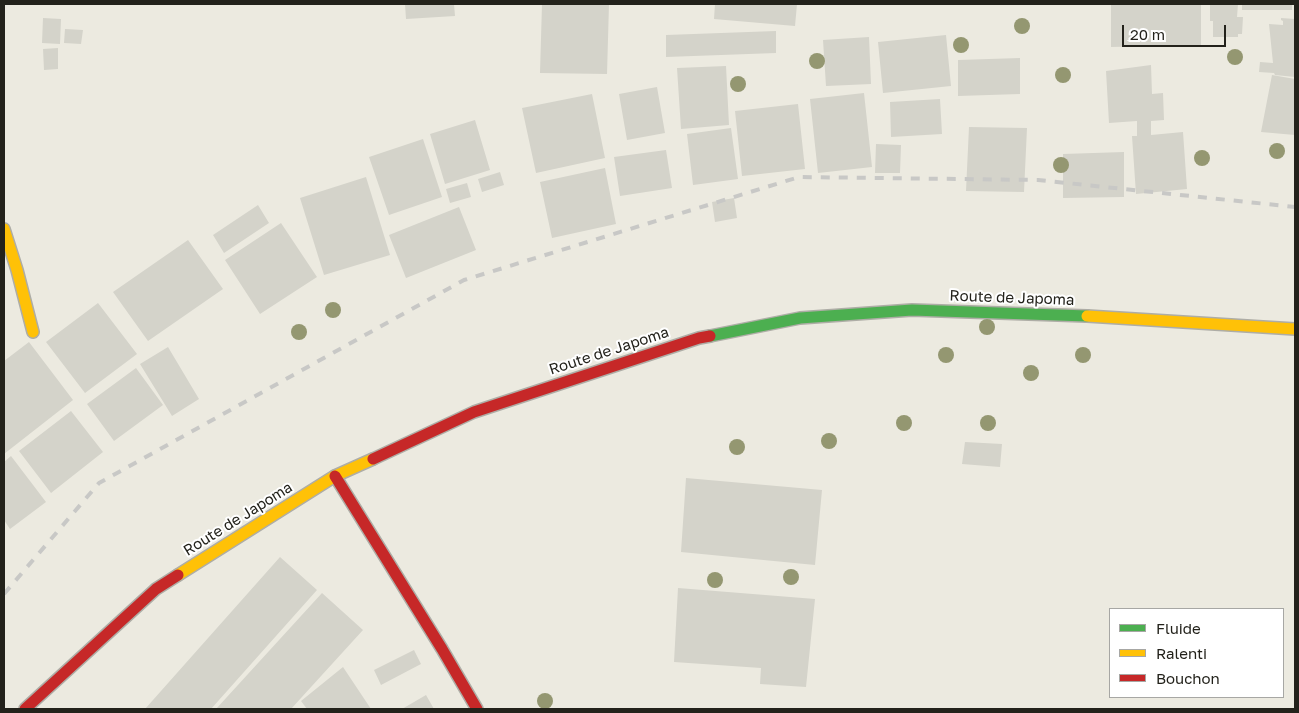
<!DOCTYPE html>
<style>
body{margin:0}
#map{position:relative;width:1299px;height:713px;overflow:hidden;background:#eceae0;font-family:"Golos Text",sans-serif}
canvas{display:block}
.frame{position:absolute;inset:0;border:5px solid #23221b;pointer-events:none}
.legend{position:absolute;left:1109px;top:608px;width:175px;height:90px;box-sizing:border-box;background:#fff;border:1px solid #a7a7a4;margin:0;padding:6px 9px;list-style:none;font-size:15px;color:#23221b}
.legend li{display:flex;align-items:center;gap:10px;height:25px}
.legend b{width:25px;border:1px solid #a7a7a4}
.scale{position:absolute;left:1122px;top:25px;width:104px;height:22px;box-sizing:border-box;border:2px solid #23221b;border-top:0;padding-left:6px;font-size:15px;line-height:18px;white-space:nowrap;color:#23221b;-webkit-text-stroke:4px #fff;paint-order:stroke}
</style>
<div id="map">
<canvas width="1299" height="713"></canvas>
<div class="frame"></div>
<ul class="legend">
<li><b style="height:6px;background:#4caf50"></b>Fluide</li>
<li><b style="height:6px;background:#ffc107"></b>Ralenti</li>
<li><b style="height:6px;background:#c62828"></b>Bouchon</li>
</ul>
<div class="scale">20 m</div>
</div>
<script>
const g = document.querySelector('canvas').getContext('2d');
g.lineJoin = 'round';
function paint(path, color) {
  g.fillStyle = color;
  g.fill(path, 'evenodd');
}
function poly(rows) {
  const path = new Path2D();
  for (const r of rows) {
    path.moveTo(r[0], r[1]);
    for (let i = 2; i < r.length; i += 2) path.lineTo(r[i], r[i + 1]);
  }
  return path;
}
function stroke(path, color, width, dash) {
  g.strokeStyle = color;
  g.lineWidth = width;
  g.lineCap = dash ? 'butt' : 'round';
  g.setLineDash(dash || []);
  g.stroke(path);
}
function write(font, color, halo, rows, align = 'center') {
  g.font = font + ' "Golos Text",sans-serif';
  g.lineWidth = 4;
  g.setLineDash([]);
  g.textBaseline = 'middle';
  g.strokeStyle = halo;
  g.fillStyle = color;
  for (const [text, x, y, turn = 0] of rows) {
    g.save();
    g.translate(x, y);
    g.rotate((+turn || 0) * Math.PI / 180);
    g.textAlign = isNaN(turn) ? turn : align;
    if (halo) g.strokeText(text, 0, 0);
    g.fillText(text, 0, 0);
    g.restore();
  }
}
paint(poly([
 [405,4,454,4,455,16,406,19],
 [542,4,609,4,607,74,540,73],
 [715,4,797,4,795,26,714,19],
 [1111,4,1201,4,1201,45,1111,47],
 [1210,4,1238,4,1237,17,1243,17,1242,34,1238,34,1238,37,1213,37,1213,21,1210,21],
 [1242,4,1292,4,1292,10,1242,10],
 [43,18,61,19,60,44,42,43],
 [1281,18,1295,19,1295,77,1275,75,1274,73,1259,72,1260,62,1273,63,1269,24,1283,25,1283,21,1281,20],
 [65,29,83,30,81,44,64,43],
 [776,31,776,53,666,57,666,35],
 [946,35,951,86,883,93,878,42],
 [869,37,871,84,826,86,823,40],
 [58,48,58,69,44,70,43,49],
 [1020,58,1020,94,958,96,958,60],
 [1151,65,1152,94,1163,93,1164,120,1151,121,1151,135,1183,132,1187,189,1136,194,1132,136,1137,136,1137,121,1109,123,1106,71],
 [726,66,729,125,681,129,677,68],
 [1272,75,1295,79,1295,135,1261,132],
 [657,87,665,133,627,140,619,94],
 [864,93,872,167,818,173,810,99],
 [592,94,605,158,536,173,522,108],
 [940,99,942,134,891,137,890,102],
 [798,104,805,169,742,176,735,111],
 [475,120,490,170,445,184,430,134],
 [969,127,1027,128,1024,192,966,191],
 [731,128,738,179,693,185,687,134],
 [423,139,442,197,389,215,369,157],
 [876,144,901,145,900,173,875,173],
 [666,150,672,188,620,196,614,157],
 [1124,152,1124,197,1063,198,1063,154],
 [605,168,616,224,552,238,540,182],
 [500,172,504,185,482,192,478,179],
 [366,177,390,255,324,275,300,198],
 [467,183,471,197,450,203,446,189],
 [734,198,737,218,715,222,712,202],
 [258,205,269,223,224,253,213,235],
 [459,207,476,250,406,278,389,235],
 [281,223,317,277,260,314,225,260],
 [188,240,223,289,148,341,113,292],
 [98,303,137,354,85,393,46,342],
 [29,342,73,400,4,454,4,361],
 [168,347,199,399,172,416,140,364],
 [136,368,163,405,114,441,87,404],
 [71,411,103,452,51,493,19,451],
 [965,442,1002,444,1000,467,962,464],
 [11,456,46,502,10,529,4,520,4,462],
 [686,478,822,490,815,565,681,552],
 [280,557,317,590,211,709,145,709],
 [678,588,815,599,806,687,760,684,761,668,674,662],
 [322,593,363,630,291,709,216,709],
 [414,650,421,664,381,685,374,670],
 [343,667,371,709,307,709,301,701],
 [426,695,434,709,402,709]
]), '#d4d3ca');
const fast = poly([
 [710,336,800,318,912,310,1087,316]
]);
const slow = poly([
 [4,229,17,270,33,332],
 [1087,316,1295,329],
 [178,575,335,476,373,459]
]);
const jam = poly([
 [373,459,474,412,699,338,710,336],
 [335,476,442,649,477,709],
 [25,709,156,589,178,575]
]);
stroke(fast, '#aeada6', 14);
stroke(slow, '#aeada6', 14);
stroke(jam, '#aeada6', 14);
stroke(fast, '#4caf50', 11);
stroke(slow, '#ffc107', 11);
stroke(jam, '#c62828', 11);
stroke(poly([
 [4,594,99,483,464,280,799,177,1038,180,1295,207]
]), '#c8c8c6', 4, [9, 9]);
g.fillStyle = '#949771';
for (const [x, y] of [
 [1022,26],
 [961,45],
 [1235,57],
 [817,61],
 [1063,75],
 [738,84],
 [1277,151],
 [1202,158],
 [1061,165],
 [333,310],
 [987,327],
 [299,332],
 [946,355],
 [1083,355],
 [1031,373],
 [904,423],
 [988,423],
 [829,441],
 [737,447],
 [791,577],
 [715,580],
 [545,701]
]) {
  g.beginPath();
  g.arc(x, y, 8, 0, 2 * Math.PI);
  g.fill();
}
write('15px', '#23221b', '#fff', [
 ["Route de Japoma",1012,298,2],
 ["Route de Japoma",609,351,-18],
 ["Route de Japoma",238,519,-32]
]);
</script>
